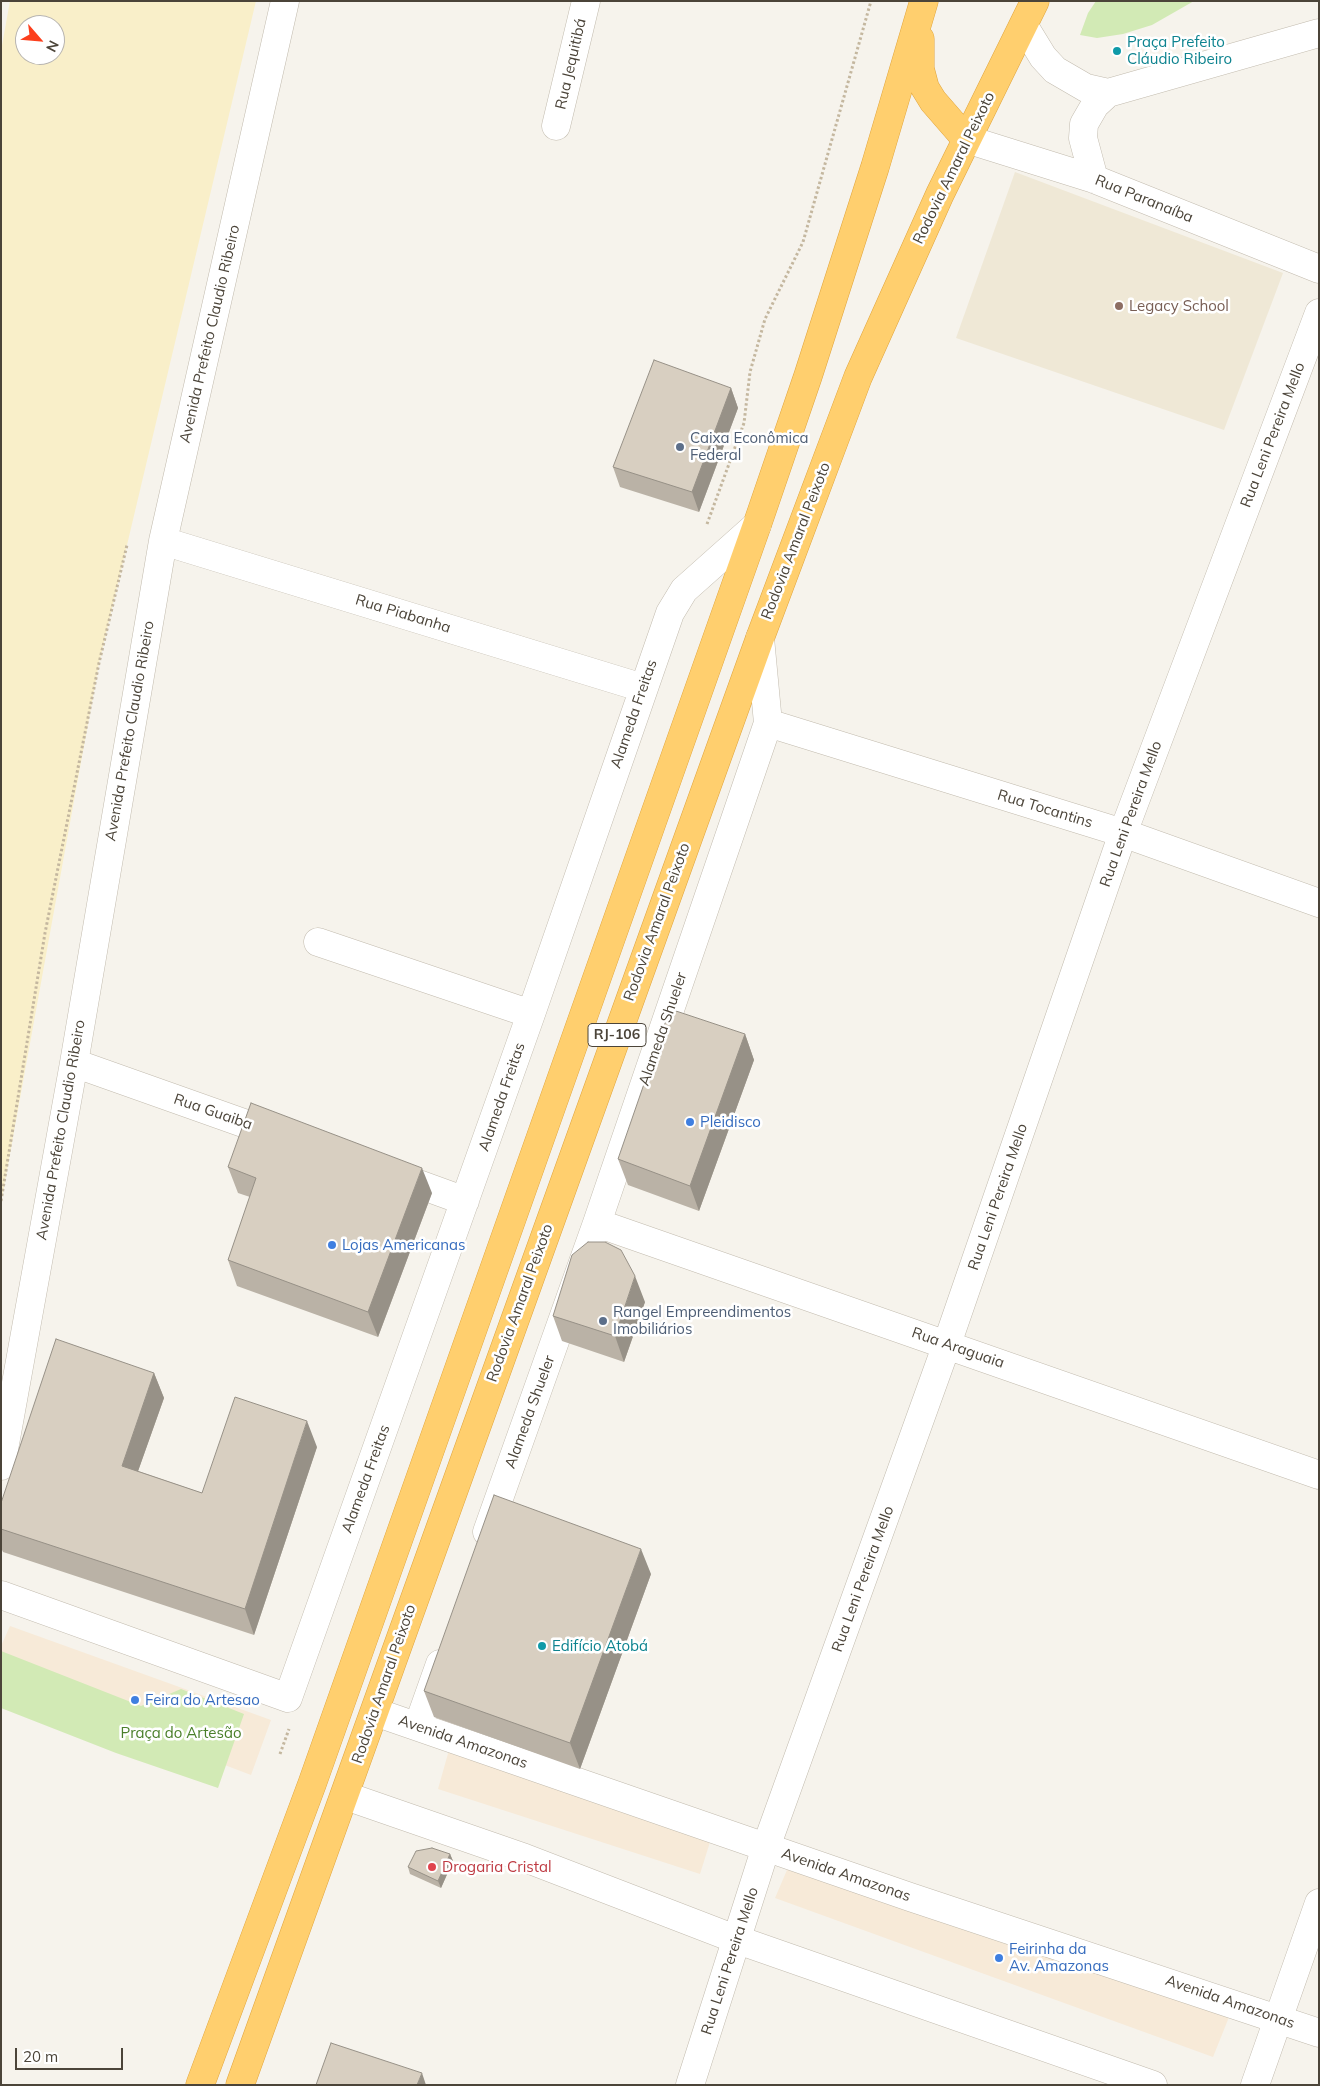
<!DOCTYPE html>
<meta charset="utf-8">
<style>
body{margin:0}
#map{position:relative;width:1320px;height:2086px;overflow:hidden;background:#f6f3ec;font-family:Mulish,sans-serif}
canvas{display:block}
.frame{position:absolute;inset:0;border:2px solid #4b4439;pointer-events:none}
.north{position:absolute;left:15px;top:15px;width:50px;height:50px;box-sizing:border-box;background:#fff;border:1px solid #b7b4b0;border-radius:50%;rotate:117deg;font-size:14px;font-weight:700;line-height:20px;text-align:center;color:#4b4439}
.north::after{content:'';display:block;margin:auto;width:18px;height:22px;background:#fc3f1d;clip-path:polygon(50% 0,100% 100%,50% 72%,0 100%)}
.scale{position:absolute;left:15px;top:2048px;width:108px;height:22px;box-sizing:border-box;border:2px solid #4b4439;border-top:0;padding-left:6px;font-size:15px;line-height:18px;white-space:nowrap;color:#4b4439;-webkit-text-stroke:4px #fff;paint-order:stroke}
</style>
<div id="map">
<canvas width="1320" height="2086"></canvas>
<div class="frame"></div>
<div class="north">N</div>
<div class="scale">20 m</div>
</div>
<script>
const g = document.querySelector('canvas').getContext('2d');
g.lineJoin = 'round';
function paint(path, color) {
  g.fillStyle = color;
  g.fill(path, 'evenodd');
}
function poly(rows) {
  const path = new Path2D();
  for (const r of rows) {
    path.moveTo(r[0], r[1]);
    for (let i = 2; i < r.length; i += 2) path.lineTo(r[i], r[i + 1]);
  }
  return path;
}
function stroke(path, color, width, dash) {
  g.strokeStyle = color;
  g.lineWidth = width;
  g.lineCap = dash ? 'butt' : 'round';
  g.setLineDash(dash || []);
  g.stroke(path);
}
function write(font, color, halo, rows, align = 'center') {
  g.font = font + ' Mulish,sans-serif';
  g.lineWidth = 5;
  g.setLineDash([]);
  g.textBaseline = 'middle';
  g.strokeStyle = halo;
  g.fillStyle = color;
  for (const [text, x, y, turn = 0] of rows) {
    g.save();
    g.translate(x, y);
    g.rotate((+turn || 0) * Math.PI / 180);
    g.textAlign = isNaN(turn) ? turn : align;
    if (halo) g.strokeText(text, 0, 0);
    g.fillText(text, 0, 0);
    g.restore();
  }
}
paint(poly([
 [10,1626,271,1720,251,1775,1,1680,1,1646],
 [449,1750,710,1842,700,1874,438,1789],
 [790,1863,1229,2017,1213,2057,775,1898]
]), '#f7ead8');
paint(poly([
 [1015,172,1283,273,1224,430,956,338]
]), '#efe8d6');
paint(poly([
 [1096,1,1194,1,1152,25,1123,34,1097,38,1080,35,1088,13],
 [1,1651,141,1706,181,1689,244,1714,218,1788,116,1753,1,1708]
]), '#d2eab5');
paint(poly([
 [10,1,256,1,99,663,1,1203,1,51],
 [25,25,55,25,55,55,25,55]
]), '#f9efc9');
const minor = poly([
 [1024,26,1043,57,1055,70,1086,88,1108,93,1319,33],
 [556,126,586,1],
 [966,139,1094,179,1319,269],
 [1094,179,1083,138,1084,124,1095,105,1108,93],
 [163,541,643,688],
 [768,723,1123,833,1319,903],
 [318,942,531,1014],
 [74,1063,280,1136],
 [396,1176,465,1201],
 [597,1223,1319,1475],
 [1,1466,74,1063,163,541,285,1],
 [487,1532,597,1223,768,723,760,638],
 [1,1595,288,1698,531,1014,670,613,684,590,757,525],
 [375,1712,910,1897,1319,2033],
 [418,1726,440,1664],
 [346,1796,525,1858,738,1940,1153,2085],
 [690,2085,766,1847,947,1344,1123,833,1319,313],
 [1255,2085,1319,1903]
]);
const highway = poly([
 [920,39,920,69,925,88,933,101,966,139],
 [200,2085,312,1784,757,525,808,376,875,167,924,1],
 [240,2085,760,638,858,377,940,194,1035,1]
]);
stroke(minor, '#c2bbae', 29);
stroke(highway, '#e0a43c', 29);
stroke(poly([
 [707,524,744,423,750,372,765,319,803,242,871,1],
 [1,1201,45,933,99,663,127,545],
 [280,1754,289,1729]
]), '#c4b79f', 3, [2.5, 2.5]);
stroke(minor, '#fff', 28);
stroke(highway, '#ffcf6e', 28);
paint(poly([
 [731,388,738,408,699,512,620,487,613,467],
 [745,1034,754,1060,699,1211,628,1185,618,1159],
 [228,1167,432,1193,378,1337,237,1286,228,1260,250,1197,238,1193],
 [645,1302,624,1362,562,1341,553,1316],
 [154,1373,164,1398,138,1471,202,1493,317,1447,254,1635,3,1552,1,1548,1,1503],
 [651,1574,580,1769,434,1717,424,1691],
 [450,1854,453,1861,441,1888,410,1874,408,1867]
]), '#bab2a6');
paint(poly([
 [731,388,738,408,699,512,692,492],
 [745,1034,754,1060,699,1211,690,1186],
 [422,1168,432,1193,378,1337,368,1312],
 [635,1276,645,1302,624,1362,615,1336],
 [154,1373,164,1398,131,1491,122,1466],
 [307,1421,317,1447,254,1635,245,1609],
 [641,1549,651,1574,580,1769,570,1743],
 [450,1854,453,1861,441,1888,438,1881],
 [422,2073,426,2085,417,2085]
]), '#979187');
const building = poly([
 [654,360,731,388,692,492,613,467,654,360],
 [670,1009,745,1034,690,1186,618,1159,670,1009],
 [251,1103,422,1168,368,1312,228,1260,256,1178,228,1167,251,1103],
 [588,1242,605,1242,621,1250,635,1276,615,1336,553,1316,572,1255,588,1242],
 [56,1339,154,1373,122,1466,202,1493,235,1397,307,1421,245,1609,1,1529,1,1503,56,1339],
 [494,1495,641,1549,570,1743,424,1691,494,1495],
 [432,1848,450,1854,438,1881,408,1867,416,1851,432,1848],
 [331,2043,422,2073,417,2085,316,2085,331,2043]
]);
paint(building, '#d8cfc1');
stroke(building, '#979187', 1);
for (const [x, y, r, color] of [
 [1117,51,5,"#0f9aa8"],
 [1119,306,5,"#8d6e63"],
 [680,447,5,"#5c6f8a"],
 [690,1122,5,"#3f7fe0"],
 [332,1245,5,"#3f7fe0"],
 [603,1321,5,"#5c6f8a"],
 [542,1646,5,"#0f9aa8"],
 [135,1700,5,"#3f7fe0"],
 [432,1867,5,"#e0444e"],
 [999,1958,5,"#3f7fe0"]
]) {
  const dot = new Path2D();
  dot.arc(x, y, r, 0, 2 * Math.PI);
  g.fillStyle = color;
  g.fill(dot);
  stroke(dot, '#fff', 2);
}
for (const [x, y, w] of [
 [617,1035,58]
]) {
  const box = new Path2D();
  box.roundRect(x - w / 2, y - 11.5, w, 23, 4);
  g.fillStyle = '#fff';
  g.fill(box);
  stroke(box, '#4b4439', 1);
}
write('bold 14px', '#4b4439', null, [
 ["RJ-106",617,1035]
]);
write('15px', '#0d838f', '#fff', [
 ["Praça Prefeito",1127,42],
 ["Cláudio Ribeiro",1127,59],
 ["Edifício Atobá",552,1646]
], 'left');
write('15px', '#4b4439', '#fff', [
 ["Rua Jequitibá",571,64,-77],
 ["Rodovia Amaral Peixoto",954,168,-64],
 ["Rua Paranaíba",1144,199,22],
 ["Avenida Prefeito Claudio Ribeiro",210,334,-77],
 ["Rua Leni Pereira Mello",1273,435,-69],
 ["Rodovia Amaral Peixoto",796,541,-69],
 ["Rua Piabanha",403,614,17],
 ["Alameda Freitas",634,714,-71],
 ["Avenida Prefeito Claudio Ribeiro",130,731,-80],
 ["Rua Tocantins",1045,809,17],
 ["Rua Leni Pereira Mello",1131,814,-70],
 ["Rodovia Amaral Peixoto",657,922,-70],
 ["Alameda Shueler",663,1029,-71],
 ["Alameda Freitas",502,1097,-71],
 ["Rua Guaiba",213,1112,19],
 ["Avenida Prefeito Claudio Ribeiro",61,1130,-80],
 ["Rua Leni Pereira Mello",998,1197,-71],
 ["Rodovia Amaral Peixoto",520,1303,-70],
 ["Rua Araguaia",958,1348,19],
 ["Alameda Shueler",530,1412,-70],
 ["Alameda Freitas",366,1479,-70],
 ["Rua Leni Pereira Mello",863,1579,-70],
 ["Rodovia Amaral Peixoto",384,1684,-71],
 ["Avenida Amazonas",463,1742,19],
 ["Avenida Amazonas",846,1875,19],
 ["Rua Leni Pereira Mello",730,1961,-72],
 ["Avenida Amazonas",1230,2002,19]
]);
write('15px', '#785e54', '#fff', [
 ["Legacy School",1129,306]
], 'left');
write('15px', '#4e5e75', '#fff', [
 ["Caixa Econômica",690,438],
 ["Federal",690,455],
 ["Rangel Empreendimentos",613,1312],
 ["Imobiliários",613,1329]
], 'left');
write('15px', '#366cbe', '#fff', [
 ["Pleidisco",700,1122],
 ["Lojas Americanas",342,1245],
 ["Feira do Artesao",145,1700],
 ["Feirinha da",1009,1949],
 ["Av. Amazonas",1009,1966]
], 'left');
write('15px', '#4a7f2a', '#fff', [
 ["Praça do Artesão",181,1733]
]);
write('15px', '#be3a42', '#fff', [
 ["Drogaria Cristal",442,1867]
], 'left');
</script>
